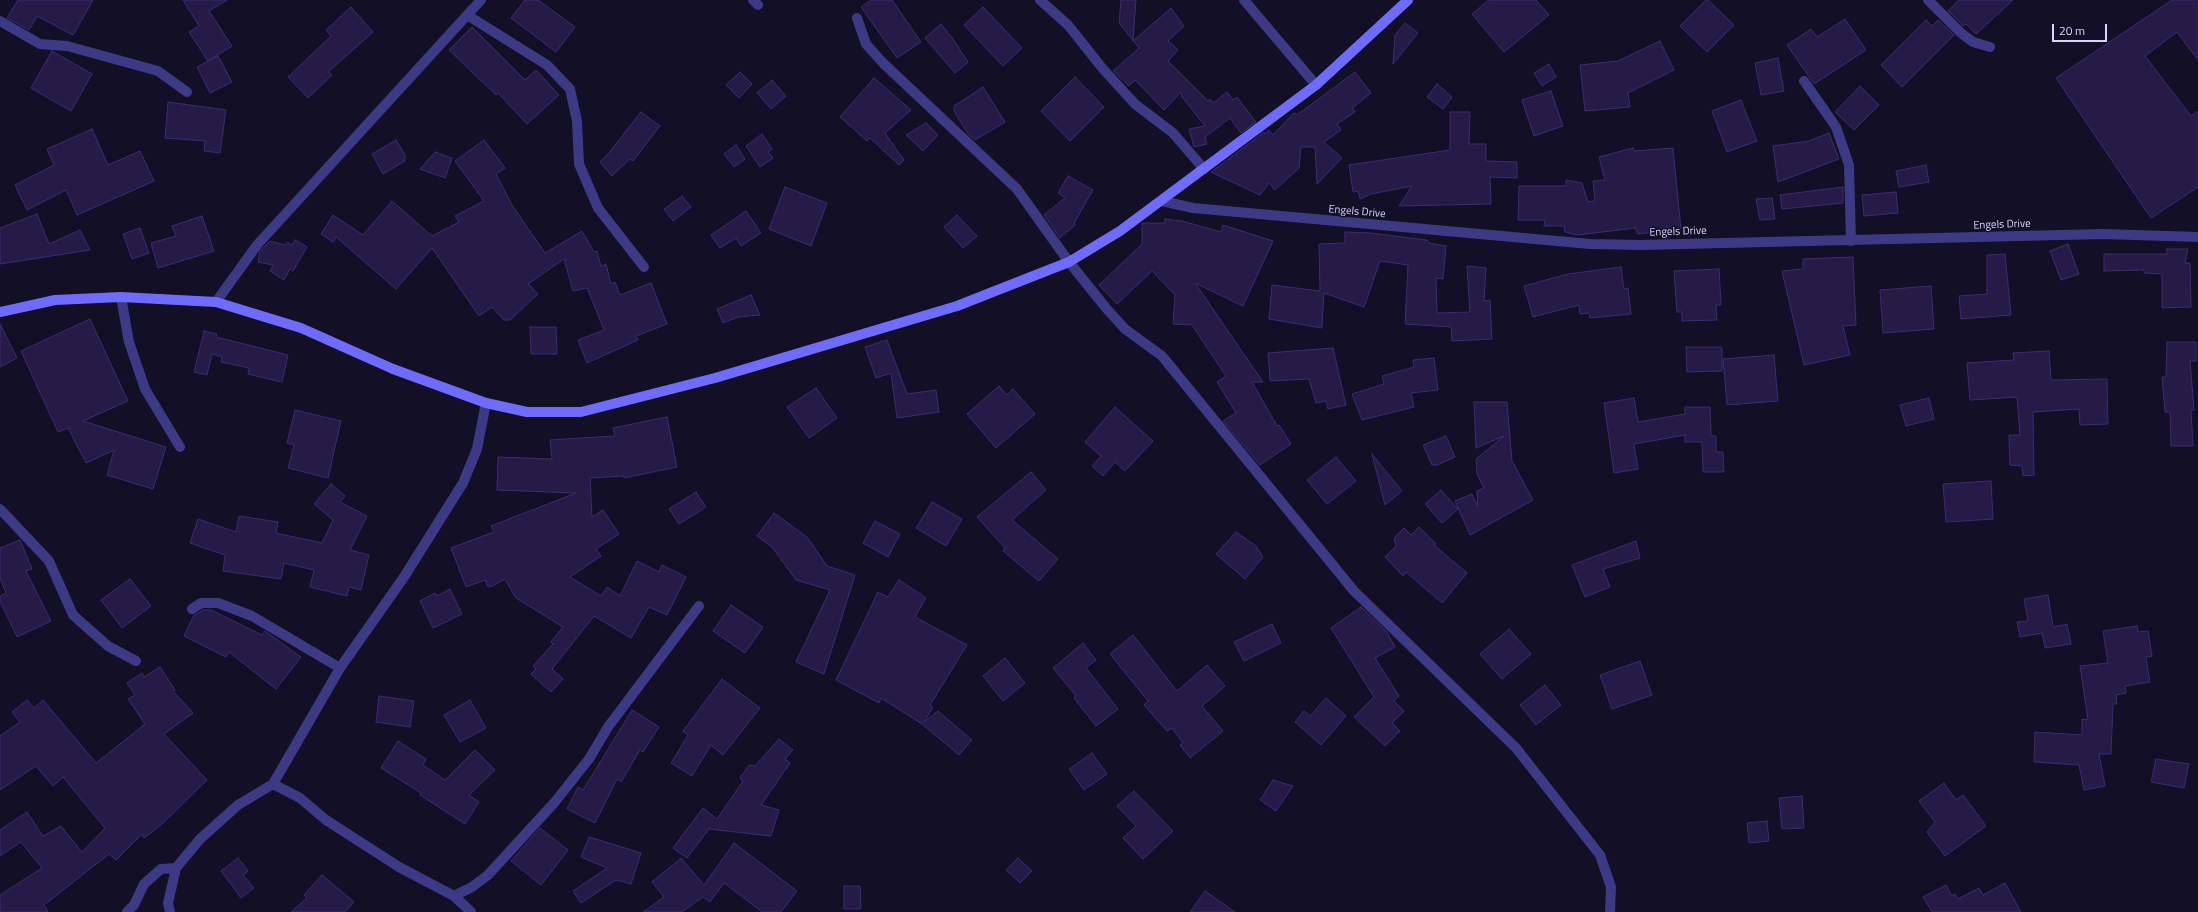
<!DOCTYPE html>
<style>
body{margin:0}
#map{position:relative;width:2198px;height:912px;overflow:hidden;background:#130f26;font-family:"Titillium Web",sans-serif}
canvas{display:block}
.scale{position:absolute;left:2052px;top:24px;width:55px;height:18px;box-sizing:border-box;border:2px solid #d9d4ff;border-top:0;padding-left:5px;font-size:12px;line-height:14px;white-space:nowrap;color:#d9d4ff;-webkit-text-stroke:3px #130f26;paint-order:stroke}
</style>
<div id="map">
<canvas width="2198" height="912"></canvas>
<div class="scale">20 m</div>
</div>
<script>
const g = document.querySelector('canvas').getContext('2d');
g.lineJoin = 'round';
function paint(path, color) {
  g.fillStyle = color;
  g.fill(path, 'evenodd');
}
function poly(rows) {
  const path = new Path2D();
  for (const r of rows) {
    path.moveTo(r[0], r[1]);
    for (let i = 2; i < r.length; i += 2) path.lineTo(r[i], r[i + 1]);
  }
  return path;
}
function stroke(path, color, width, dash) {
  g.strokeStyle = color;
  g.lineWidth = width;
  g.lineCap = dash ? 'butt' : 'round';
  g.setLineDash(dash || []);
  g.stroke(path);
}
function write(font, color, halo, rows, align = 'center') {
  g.font = font + ' "Titillium Web",sans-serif';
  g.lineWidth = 3;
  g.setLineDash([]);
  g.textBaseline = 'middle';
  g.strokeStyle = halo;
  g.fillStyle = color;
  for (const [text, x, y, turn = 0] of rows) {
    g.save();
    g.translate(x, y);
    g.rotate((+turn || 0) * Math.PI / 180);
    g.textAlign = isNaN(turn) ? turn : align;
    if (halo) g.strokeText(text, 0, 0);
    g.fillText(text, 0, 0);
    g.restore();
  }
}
const building = poly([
 [18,0,93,0,73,35,37,16,29,30,7,18,18,0],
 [183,0,227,0,209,11,232,46,208,61,189,32,199,26,183,0],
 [525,0,538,0,575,27,556,52,511,18,525,0],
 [871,0,892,0,921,42,897,58,861,7,871,0],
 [1121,0,1136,0,1133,41,1171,8,1184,26,1168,41,1178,50,1168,61,1208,101,1210,99,1213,103,1227,92,1233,100,1237,97,1256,122,1241,133,1230,118,1205,137,1207,144,1194,147,1189,129,1205,126,1182,97,1181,92,1164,110,1135,80,1129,86,1113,71,1139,48,1119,23,1121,0],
 [1489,0,1536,0,1549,15,1504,52,1472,14,1489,0],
 [1706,0,1708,0,1734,25,1707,52,1680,26,1706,0],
 [1959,0,2013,0,1976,34,1966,24,1963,26,1948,11,1959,0],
 [2172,0,2198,0,2198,60,2177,32,2145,56,2191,116,2198,111,2198,187,2151,218,2056,78,2172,0],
 [351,7,373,32,328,72,332,75,308,98,288,77,331,36,326,30,351,7],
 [983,7,1022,48,1003,66,964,25,983,7],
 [1845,19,1866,50,1814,84,1787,45,1811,29,1817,37,1845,19],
 [1926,20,1932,26,1938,20,1954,35,1902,87,1881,65,1926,20],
 [1405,23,1418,33,1393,64,1395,35,1405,23],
 [941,24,953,39,968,62,955,73,925,38,941,24],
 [472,27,525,80,536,70,559,95,527,124,498,93,496,95,449,50,472,27],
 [1660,41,1674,70,1628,93,1630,107,1585,111,1580,65,1618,61,1660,41],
 [52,51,92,74,71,111,31,88,52,51],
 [218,56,232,82,210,93,197,67,218,56],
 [1778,58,1784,91,1761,95,1755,63,1778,58],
 [1549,64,1556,77,1542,86,1534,73,1549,64],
 [740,72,752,84,739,98,726,85,740,72],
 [1355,72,1371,93,1352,108,1355,112,1337,124,1341,130,1324,142,1342,158,1317,184,1315,147,1301,147,1299,168,1275,190,1269,183,1260,195,1211,172,1264,132,1265,134,1269,130,1273,135,1294,113,1297,115,1355,72],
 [1075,77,1104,107,1070,141,1041,111,1075,77],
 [874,78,911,110,885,133,904,160,899,165,870,138,867,141,840,117,874,78],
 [772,80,786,96,771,109,757,93,772,80],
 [1437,84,1452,97,1443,109,1427,97,1437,84],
 [1860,86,1879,105,1854,130,1835,112,1860,86],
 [983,87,1005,122,975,140,968,134,954,111,954,106,983,87],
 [1551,91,1563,126,1534,136,1522,100,1551,91],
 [1741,100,1757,141,1727,152,1712,111,1741,100],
 [168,102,226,110,220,153,204,151,205,141,165,138,168,102],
 [641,112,660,126,633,161,630,159,612,176,600,162,608,154,641,112],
 [1450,112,1470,112,1469,144,1486,144,1486,161,1517,162,1517,178,1490,177,1491,204,1399,206,1412,186,1371,194,1360,199,1358,191,1353,192,1349,165,1450,150,1450,112],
 [926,123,938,135,923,151,906,135,926,123],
 [92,129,108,165,140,151,154,181,77,215,66,190,27,210,15,185,54,165,47,149,92,129],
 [1829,133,1839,159,1778,182,1773,146,1809,141,1829,133],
 [762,134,772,149,768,152,773,158,760,167,746,146,762,134],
 [396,140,405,155,405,161,383,174,372,154,396,140],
 [484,140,505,168,496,174,512,205,545,253,582,231,594,252,597,251,601,266,606,264,611,284,615,282,620,295,651,283,667,324,636,336,638,340,587,363,578,340,604,330,587,288,573,291,564,259,528,284,538,294,510,320,504,320,492,307,479,316,432,248,396,289,336,237,333,242,321,234,333,215,363,235,392,201,432,236,459,222,455,216,484,201,455,161,484,140],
 [736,145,745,159,734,167,724,154,736,145],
 [1633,148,1634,151,1673,148,1681,229,1638,234,1635,228,1578,235,1565,232,1564,226,1544,226,1545,220,1518,220,1519,186,1566,186,1566,180,1582,183,1588,202,1595,201,1593,181,1605,180,1599,157,1633,148],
 [435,152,452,158,445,178,420,169,435,152],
 [1926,165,1929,182,1899,187,1896,171,1926,165],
 [1068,176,1093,190,1074,223,1075,225,1060,238,1044,215,1065,198,1058,193,1068,176],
 [785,187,827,203,811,246,769,229,785,187],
 [1843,187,1843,203,1782,209,1780,195,1843,187],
 [1896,192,1898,213,1864,216,1862,195,1896,192],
 [682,196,691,207,673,221,664,209,682,196],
 [1772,198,1775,219,1760,220,1756,199,1772,198],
 [746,211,761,233,741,246,736,238,720,248,711,235,746,211],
 [37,214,49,244,80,230,90,250,0,264,0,228,37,214],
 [957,215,977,236,963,248,944,227,957,215],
 [202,216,214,251,158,268,151,243,176,236,172,226,202,216],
 [1165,219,1182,221,1221,232,1223,225,1273,241,1243,306,1195,283,1263,382,1252,382,1277,426,1279,425,1291,444,1260,465,1223,421,1236,413,1217,382,1226,376,1192,325,1173,324,1175,295,1152,271,1117,304,1099,285,1142,244,1142,223,1165,223,1165,219],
 [140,228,149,253,132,259,123,234,140,228],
 [1345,232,1370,233,1427,240,1429,243,1446,246,1443,279,1436,278,1437,313,1470,312,1467,266,1486,268,1484,301,1490,300,1492,339,1452,341,1451,327,1405,324,1408,265,1380,261,1364,307,1324,293,1322,328,1269,319,1272,285,1320,291,1319,244,1345,243,1345,232],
 [295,240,307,247,293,271,290,269,284,280,270,271,273,265,258,262,260,251,270,241,285,245,287,242,292,245,295,240],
 [2068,244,2079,274,2061,280,2050,251,2068,244],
 [2167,249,2188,249,2185,263,2190,263,2191,307,2162,308,2162,274,2144,273,2144,270,2104,271,2104,254,2167,254,2167,249],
 [2005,254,2011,315,1961,319,1959,296,1987,294,1987,255,2005,254],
 [1853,257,1856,325,1843,326,1850,355,1804,365,1782,271,1803,269,1803,259,1853,257],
 [1621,267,1624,289,1628,288,1631,314,1590,318,1589,313,1580,314,1579,305,1533,317,1524,286,1568,274,1621,267],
 [1719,269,1721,305,1716,305,1717,320,1682,321,1682,312,1677,312,1674,271,1719,269],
 [1931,286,1934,329,1883,333,1880,290,1931,286],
 [751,295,760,315,738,317,723,323,717,309,751,295],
 [90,319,128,401,83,421,166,447,153,489,107,475,114,450,86,463,68,428,58,432,21,351,90,319],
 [0,324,17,358,0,367,0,324],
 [530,327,556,327,557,354,531,354,530,327],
 [204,331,217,334,216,337,288,355,282,382,248,374,249,368,221,362,222,357,212,354,207,375,194,372,204,331],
 [887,340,907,394,936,390,939,412,897,418,891,373,876,378,865,347,887,340],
 [2167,342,2196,342,2196,361,2190,361,2194,410,2191,410,2193,446,2171,446,2170,412,2165,412,2162,377,2166,377,2167,342],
 [1686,347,1722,347,1722,371,1687,372,1686,347],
 [1333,348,1346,405,1328,409,1326,401,1316,403,1309,379,1270,381,1268,353,1333,348],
 [2049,351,2051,380,2107,379,2108,424,2080,425,2079,409,2033,412,2034,475,2023,476,2022,466,2010,465,2009,435,2020,435,2017,397,1970,400,1967,363,2014,360,2013,353,2049,351],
 [1774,355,1778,401,1727,405,1723,359,1774,355],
 [1434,358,1438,390,1411,393,1414,407,1362,420,1352,394,1384,384,1382,376,1414,367,1413,360,1434,358],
 [999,386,1007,395,1013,389,1035,414,996,448,967,414,999,386],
 [816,388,837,418,809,438,787,407,816,388],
 [1634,398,1638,422,1685,414,1685,407,1710,407,1711,436,1716,436,1716,452,1723,452,1724,472,1703,472,1702,442,1685,442,1685,435,1634,444,1638,469,1614,473,1604,403,1634,398],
 [1929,398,1934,419,1906,426,1900,405,1929,398],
 [1474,402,1507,402,1512,461,1533,500,1470,535,1455,501,1472,494,1478,507,1477,491,1484,488,1477,474,1476,459,1504,436,1476,448,1474,402],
 [1115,407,1153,441,1125,471,1115,462,1103,476,1092,466,1101,456,1085,442,1115,407],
 [295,410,341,421,328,478,288,468,294,445,287,443,295,410],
 [667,417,677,467,624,478,624,476,590,478,592,517,603,510,619,534,596,549,601,556,570,577,601,596,607,587,620,596,637,561,659,572,662,565,686,577,667,615,649,607,631,638,594,616,552,669,563,679,551,692,531,674,536,669,533,666,553,644,551,642,563,627,516,598,505,579,493,586,488,587,485,580,466,587,451,548,494,532,491,526,576,493,497,490,498,457,552,459,550,440,615,436,613,428,667,417],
 [1446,436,1455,457,1437,465,1432,465,1423,445,1446,436],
 [1372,454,1402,491,1385,505,1372,454],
 [1336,457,1356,481,1327,504,1307,480,1336,457],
 [1031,472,1046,490,1012,520,1058,559,1039,581,1003,551,1005,548,977,517,1031,472],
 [1991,481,1993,519,1946,522,1943,484,1991,481],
 [331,484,345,496,340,502,367,516,350,550,369,555,361,590,349,587,347,596,310,587,314,570,284,563,281,579,223,571,225,555,190,543,198,519,236,532,239,516,278,522,276,533,322,543,333,520,314,504,331,484],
 [1441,490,1458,509,1442,523,1425,504,1441,490],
 [696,492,706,507,679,524,669,509,696,492],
 [932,502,962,519,946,546,916,528,932,502],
 [774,513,807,537,827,566,855,575,824,674,796,662,830,590,796,580,772,547,757,536,774,513],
 [875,521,900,534,888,557,863,543,875,521],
 [1419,527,1436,544,1434,545,1467,573,1442,603,1406,572,1403,576,1385,557,1396,546,1394,538,1404,528,1411,535,1419,527],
 [1236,532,1256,546,1263,557,1245,579,1216,554,1236,532],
 [20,540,32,569,26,571,51,621,17,637,0,601,0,596,6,593,0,578,0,548,20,540],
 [1636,541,1640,558,1603,569,1610,587,1585,597,1572,565,1636,541],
 [130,579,151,606,122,628,101,600,130,579],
 [899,580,926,598,915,617,967,645,930,705,933,707,924,722,938,711,972,740,959,755,922,724,881,698,879,703,836,680,878,592,888,597,899,580],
 [450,589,462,614,433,628,420,601,435,593,437,596,450,589],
 [2048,595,2053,627,2067,624,2071,644,2045,648,2042,633,2020,637,2017,622,2028,621,2024,599,2048,595],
 [731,605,763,627,745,653,713,631,731,605],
 [1361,607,1387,632,1395,647,1375,658,1399,696,1394,701,1404,711,1392,723,1400,731,1385,746,1354,717,1374,697,1331,628,1361,607],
 [203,610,211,610,262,635,265,631,301,657,276,689,229,652,226,657,184,636,194,615,203,610],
 [1272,624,1281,643,1244,661,1234,642,1272,624],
 [2137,626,2138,632,2148,631,2152,656,2146,657,2150,682,2125,686,2126,693,2116,695,2117,704,2113,704,2111,754,2099,754,2105,786,2084,790,2079,765,2034,762,2035,732,2082,735,2082,719,2088,720,2080,666,2108,663,2103,631,2137,626],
 [1509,629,1531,654,1502,679,1480,654,1509,629],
 [1133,635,1177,691,1207,665,1225,686,1202,706,1223,731,1190,758,1180,745,1183,743,1172,728,1167,731,1144,705,1148,701,1110,654,1133,635],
 [1083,643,1096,660,1086,668,1118,709,1096,726,1074,698,1076,696,1053,668,1083,643],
 [1005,658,1025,683,1003,701,983,676,1005,658],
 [1640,661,1652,695,1612,709,1600,675,1640,661],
 [160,667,175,690,173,691,193,713,164,734,207,780,162,824,144,838,142,834,116,860,109,854,44,905,48,912,0,912,0,895,42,868,21,842,0,856,0,830,27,812,43,836,61,826,82,852,105,828,63,777,53,786,36,766,0,790,0,736,20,722,12,712,27,700,34,708,43,700,96,763,145,724,128,699,135,695,127,683,142,673,144,677,160,667],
 [722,679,760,708,723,755,711,745,692,776,671,763,688,735,683,731,722,679],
 [1545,685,1561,705,1536,725,1520,705,1545,685],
 [379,696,414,701,410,727,376,722,379,696],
 [1326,698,1346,716,1321,745,1295,722,1304,711,1310,716,1326,698],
 [470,700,486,728,460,742,444,715,470,700],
 [632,710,659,727,643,752,640,750,621,782,617,779,595,823,567,809,578,787,583,790,632,710],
 [779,739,793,750,785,759,790,763,761,805,779,810,771,836,709,829,687,858,673,848,703,808,717,819,743,781,740,778,749,765,755,766,779,739],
 [398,741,426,759,423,765,445,780,475,750,495,770,469,795,479,802,465,824,420,795,421,793,381,768,398,741],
 [1092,753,1107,774,1084,790,1069,769,1092,753],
 [2156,759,2189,764,2184,788,2151,782,2156,759],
 [1273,780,1293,786,1276,811,1260,800,1273,780],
 [1944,783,1956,800,1963,795,1986,826,1945,856,1927,832,1935,822,1919,801,1944,783],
 [1134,791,1173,831,1143,859,1123,838,1136,826,1117,806,1134,791],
 [1802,796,1804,828,1782,829,1779,798,1802,796],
 [1767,821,1769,841,1749,843,1747,823,1767,821],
 [540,828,568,850,541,885,511,861,540,828],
 [589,837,641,853,631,884,616,880,581,903,573,891,607,868,581,857,589,837],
 [734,843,797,891,781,912,762,912,724,883,710,902,703,897,682,912,643,912,664,897,652,882,681,858,704,885,734,843],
 [238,858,248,871,243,875,254,888,241,898,221,871,238,858],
 [1018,858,1032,871,1020,883,1006,870,1018,858],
 [322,875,354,902,345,912,291,912,307,898,304,895,322,875],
 [2005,883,2021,912,1932,912,1923,897,1946,885,1952,896,1955,894,1958,899,1979,888,1983,895,2005,883],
 [844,886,860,886,861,909,844,909,844,886],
 [1205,891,1235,912,1190,912,1205,891]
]);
paint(building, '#241b47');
stroke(building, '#3b2d73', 1);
stroke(poly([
 [753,0,758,5],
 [1040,0,1068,25,1103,69,1135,104,1173,133,1204,169],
 [1244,0,1316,85],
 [1928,0,1961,33,1973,42,1990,47],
 [467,15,547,65,570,89,577,121,579,164,598,208,644,267],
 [857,18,866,44,883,63,1017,189,1069,262,1106,308,1125,329,1162,356,1354,591,1516,748,1600,855,1611,887,1610,912],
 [0,21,40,44,67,46,158,71,187,92],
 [1804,81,1836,127,1849,165,1851,241],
 [121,297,129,342,145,389,180,447],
 [216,302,257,245,481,0],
 [0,509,49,561,73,615,108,646,136,661],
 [192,609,201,603,218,603,252,616,340,668],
 [273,784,300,798,326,820,399,867,454,896,471,912],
 [454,896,472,887,488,875,554,803,589,759,608,727,699,606],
 [127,912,134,905,144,884,161,869,176,868],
 [170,912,168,903,176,868,200,839,238,805,273,784,340,668,404,577,463,483,477,449,486,403]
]), '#3d3a85', 10);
stroke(poly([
 [1162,201,1193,208,1590,244,1640,245,2103,234,2198,237]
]), '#3d3a85', 10);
stroke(poly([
 [0,312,55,300,121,297,216,302,301,328,393,369,486,403,527,412,581,412,715,378,957,306,1069,262,1120,231,1316,85,1408,0]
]), '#6f6bff', 10);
write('11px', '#d9d4ff', '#130f26', [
 ["Engels Drive",1357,212,5],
 ["Engels Drive",2002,225,-2],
 ["Engels Drive",1678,232,-2]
]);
</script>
